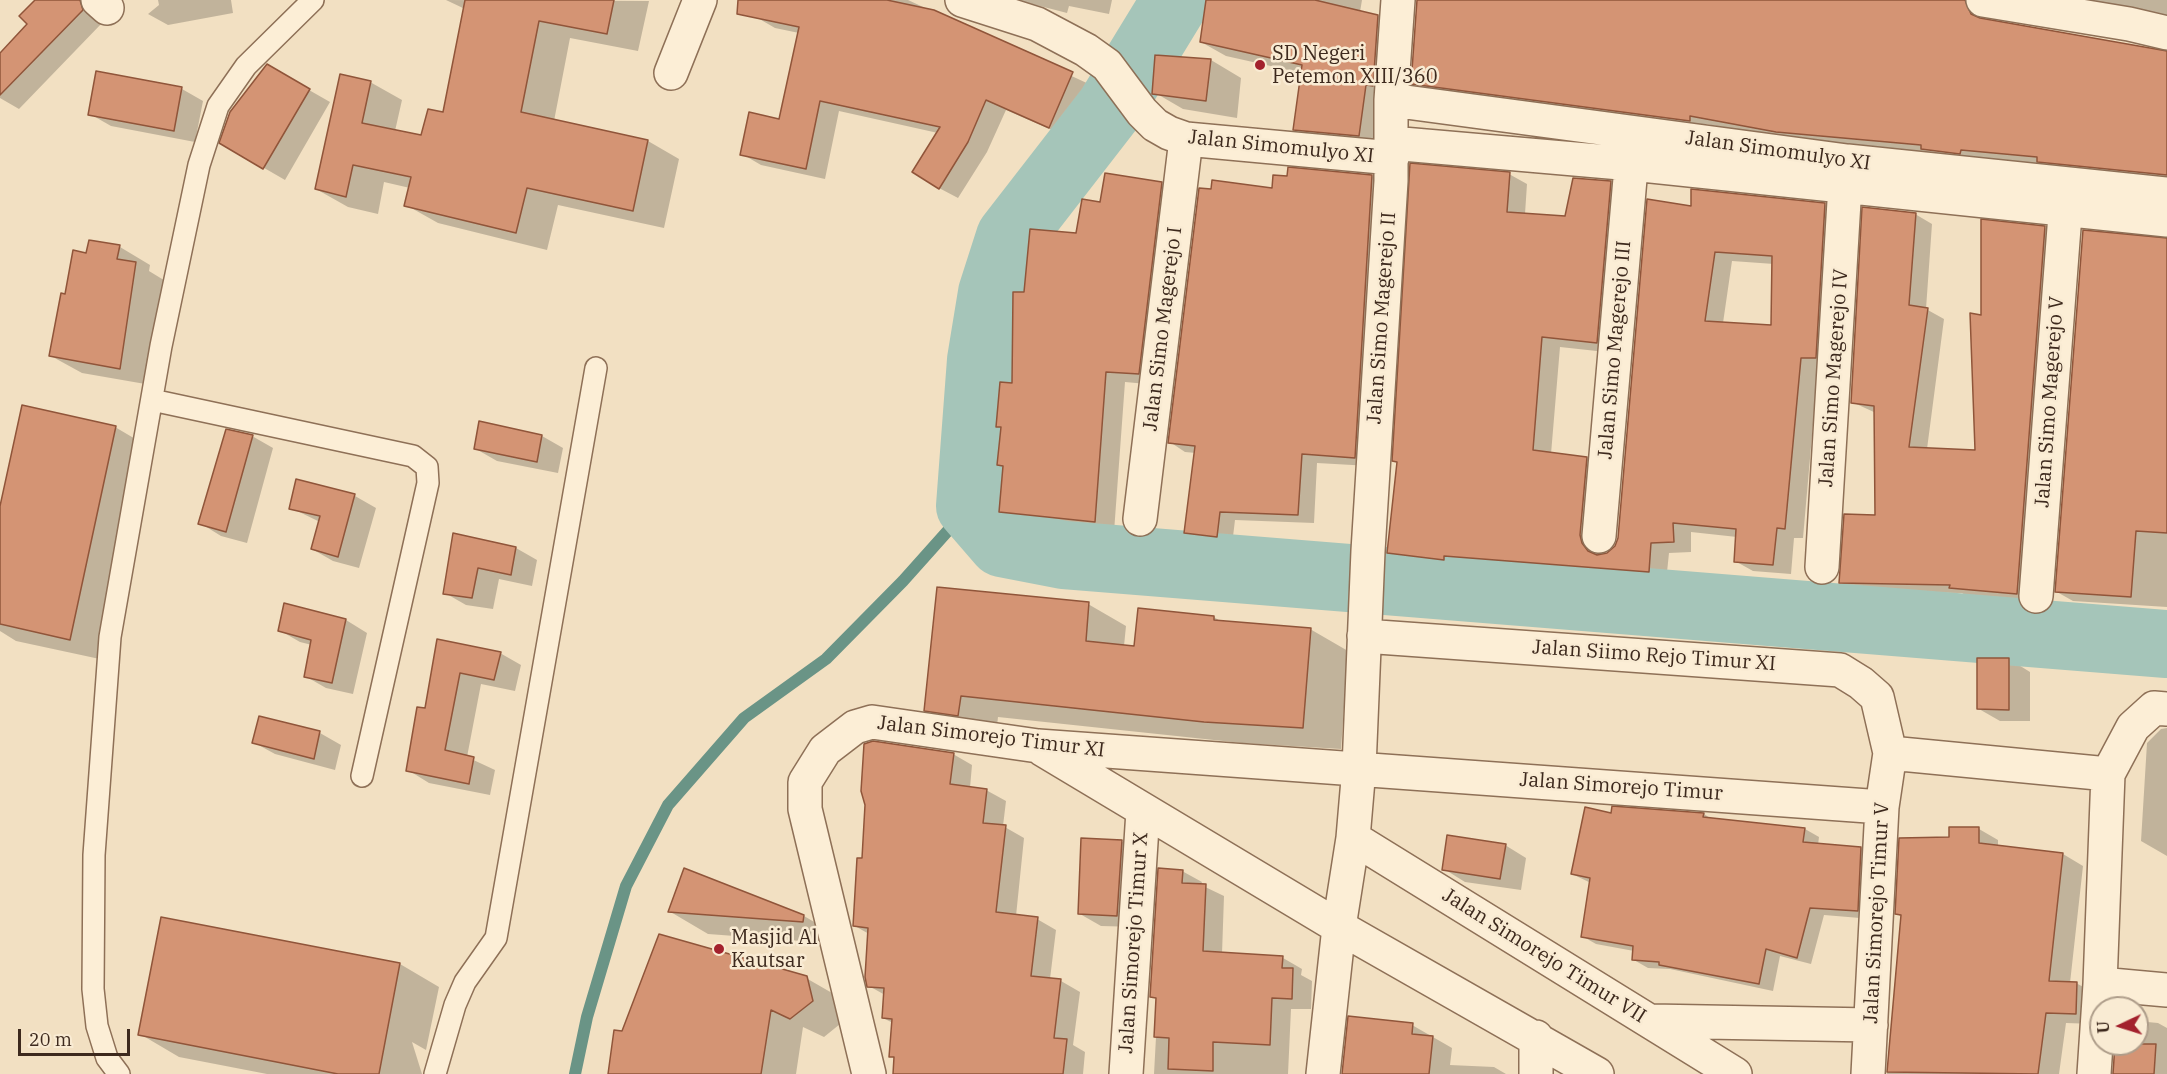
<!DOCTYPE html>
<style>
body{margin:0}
#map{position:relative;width:2167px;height:1074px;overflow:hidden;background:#f2e0c2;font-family:"IBM Plex Serif",serif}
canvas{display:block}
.north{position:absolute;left:2089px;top:996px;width:60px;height:60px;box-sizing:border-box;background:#f9ebd3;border:2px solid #ae9d8a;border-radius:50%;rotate:266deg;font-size:16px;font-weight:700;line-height:24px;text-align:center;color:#3d291d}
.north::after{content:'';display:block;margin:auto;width:21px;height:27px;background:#a3212d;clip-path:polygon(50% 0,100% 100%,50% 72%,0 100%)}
.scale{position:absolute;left:18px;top:1029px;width:112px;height:27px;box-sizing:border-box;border:3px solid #3d291d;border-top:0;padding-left:8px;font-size:18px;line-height:21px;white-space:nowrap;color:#3d291d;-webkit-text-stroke:4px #f9ebd3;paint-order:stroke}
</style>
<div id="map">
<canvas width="2167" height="1074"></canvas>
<div class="north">U</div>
<div class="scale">20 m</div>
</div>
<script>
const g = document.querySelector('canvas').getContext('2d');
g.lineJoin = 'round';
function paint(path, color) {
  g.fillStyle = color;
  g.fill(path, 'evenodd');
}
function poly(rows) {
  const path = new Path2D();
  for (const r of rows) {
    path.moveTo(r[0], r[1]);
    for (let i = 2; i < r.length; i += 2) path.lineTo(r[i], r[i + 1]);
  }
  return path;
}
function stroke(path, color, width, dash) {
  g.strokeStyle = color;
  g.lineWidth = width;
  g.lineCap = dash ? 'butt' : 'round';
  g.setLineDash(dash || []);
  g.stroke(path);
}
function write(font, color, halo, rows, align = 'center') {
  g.font = font + ' "IBM Plex Serif",serif';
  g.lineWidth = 5;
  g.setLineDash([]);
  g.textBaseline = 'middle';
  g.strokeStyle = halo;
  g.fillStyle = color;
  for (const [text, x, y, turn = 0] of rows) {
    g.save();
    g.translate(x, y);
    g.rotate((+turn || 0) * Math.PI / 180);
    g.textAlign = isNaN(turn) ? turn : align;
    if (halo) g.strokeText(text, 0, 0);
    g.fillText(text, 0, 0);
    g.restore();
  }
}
paint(poly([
 [37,0,84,0,103,22,19,109,0,98,0,55,29,24],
 [158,0,231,0,233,13,168,25,148,14,159,5],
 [446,0,649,1,638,51,570,38,554,121,648,141,679,159,664,228,558,205,547,250,438,223,406,205,410,188,384,182,378,214,348,207,316,189,370,82,402,100,395,131,422,137,445,114,465,9],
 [760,0,908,0,1091,85,1068,137,1006,110,987,152,958,198,939,188,938,133,839,111,825,179,761,165,742,154,780,121,799,33,775,28,756,17],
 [1017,0,1112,0,1109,14,1069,6,1067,13],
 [1207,0,1362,0,1360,12,1378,16,1402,30,1384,149,1320,144,1295,129,1302,73,1226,56,1201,42],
 [1418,0,1983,0,1980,7,1984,21,2167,53,2167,182,1938,158,1930,153,1793,140,1706,124,1706,129,1429,92,1412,83],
 [2065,0,2167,0,2167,19],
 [1211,60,1241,78,1237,118,1183,109,1152,91],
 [267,66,330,102,285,180,221,143],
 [182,89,203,101,195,142,111,126,90,114],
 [1509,174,1527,184,1525,214,1566,217,1611,182,1628,193,1615,353,1560,347,1551,454,1587,458,1604,469,1598,546,1600,556,1608,554,1616,547,1619,538,1693,208,1825,205,1843,215,1818,367,1803,538,1794,538,1791,574,1753,571,1735,561,1737,537,1691,532,1691,552,1669,553,1666,582,1462,565,1462,570,1406,563,1388,553,1398,463,1394,461],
 [1732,261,1774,264,1772,326,1723,323],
 [1372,176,1387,186,1370,466,1317,463,1314,523,1235,520,1232,545,1201,542,1186,533,1196,453,1185,452,1170,442,1274,189,1288,178],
 [1161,183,1181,195,1158,385,1125,382,1114,532,1020,522,1000,511,1004,468,998,464,1002,429,997,426,1014,385,1026,294,1102,204],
 [1915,214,1932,224,1926,309,1944,319,1927,449,1976,451,1983,317,2045,228,2062,237,2034,603,1968,597,1962,593,1857,592,1840,582,1877,516,1876,413,1852,402],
 [2167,240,2167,607,2073,601,2057,592],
 [90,241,120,247,150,265,149,271,167,282,151,385,82,373,51,356,66,296,88,255],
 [115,427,154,450,109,661,16,641,0,631,0,513],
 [252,436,273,448,247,543,221,536,200,523],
 [542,436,563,448,558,473,497,461,476,449],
 [297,481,355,496,376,508,359,568,333,561,312,549,320,522,291,508],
 [454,534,516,548,537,560,532,586,499,579,493,609,466,605,445,593],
 [1088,604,1126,626,1124,646,1135,647,1214,617,1223,623,1310,629,1348,651,1341,749,1242,743,998,717,996,736,963,731,926,710],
 [286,605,346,620,367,633,353,694,326,688,305,676,312,645,300,642,279,630],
 [438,641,500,653,521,665,515,691,481,684,467,757,495,770,490,795,429,783,408,770,426,710],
 [2009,659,2030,672,2030,721,2000,721,1979,709],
 [260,717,320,733,341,745,335,770,275,754,253,742],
 [2167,728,2167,856,2141,841,2147,743,2161,729],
 [953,754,972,765,970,788,986,790,1006,801,1003,826,1024,838,1016,916,1037,919,1056,930,1050,979,1061,981,1080,992,1073,1045,1085,1052,1083,1074,895,1074,896,1059,891,1056,893,1023,883,1018,885,995,869,986,869,934,855,926,863,860],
 [1613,808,1704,814,1713,820,1805,829,1819,837,1818,845,1861,848,1875,856,1872,919,1824,915,1811,964,1780,956,1773,991,1670,969,1648,968,1634,960,1634,951,1596,944,1582,936,1591,883,1572,874,1612,815],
 [1979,829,1998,840,1998,847,2063,854,2083,866,2070,983,2076,983,2096,994,2095,1024,2066,1023,2059,1074,1887,1074,1902,917,1897,914,1951,838],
 [1121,841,1142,853,1138,927,1101,926,1080,914],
 [1505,845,1526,858,1521,890,1465,882,1444,869],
 [1182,871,1202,882,1201,885,1224,896,1222,954,1283,958,1302,969,1301,975,1312,981,1311,1009,1291,1009,1288,1074,1154,1074,1158,1000,1151,996],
 [669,911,804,916,843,939,842,944,708,934],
 [400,964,439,987,426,1050,412,1042,422,1074,267,1074,179,1057,140,1034],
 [806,978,839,997,845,1020,824,1037,803,1027,796,1074,609,1074,623,1033],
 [2137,1021,2158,1023,2167,1028,2167,1074,2112,1074,2115,1044,2137,1044],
 [1412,1025,1452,1048,1450,1065,1494,1067,1506,1074,1343,1074]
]), '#0003');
stroke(poly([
 [575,1074,587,1017,626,886,668,805,744,718,826,659,903,581,970,506]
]), '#6a9486', 12);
stroke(poly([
 [1176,0,1110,108,1010,237,992,293,981,360,970,506,1002,543,1064,555,2167,644]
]), '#a5c5b9', 68);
const building = poly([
 [35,0,80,0,83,10,0,95,0,53,27,24,19,16,35,0],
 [465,0,614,0,607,34,539,21,521,112,648,140,633,211,527,188,516,233,404,206,411,177,353,165,346,197,315,189,340,74,371,81,362,123,421,135,428,109,443,112,465,0],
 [738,0,887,0,934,10,1073,72,1049,128,986,100,968,142,939,189,912,172,940,127,820,101,806,169,740,155,749,112,779,119,799,27,737,14,738,0],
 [1206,0,1315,0,1378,15,1373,86,1366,85,1359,136,1293,130,1302,65,1200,42,1206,0],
 [1417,0,1965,0,1971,14,1980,18,2167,51,2167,175,2037,162,2037,157,1961,150,1960,154,1921,149,1921,145,1776,132,1690,116,1690,121,1411,84,1417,0],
 [1155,55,1211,59,1206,101,1152,94,1155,55],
 [267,64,310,89,263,169,219,143,230,112,267,64],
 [96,71,182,87,174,131,88,115,96,71],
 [1410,163,1510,172,1507,212,1565,216,1573,178,1611,181,1597,343,1542,337,1533,450,1587,457,1580,535,1582,543,1588,551,1597,555,1607,553,1615,546,1618,538,1647,199,1691,206,1691,189,1825,203,1816,358,1801,358,1785,529,1777,528,1773,565,1734,562,1736,529,1673,523,1674,542,1651,543,1649,572,1444,556,1444,560,1387,553,1397,462,1392,461,1410,163],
 [1715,252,1772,256,1771,325,1705,321,1715,252],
 [1288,167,1372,175,1355,458,1302,454,1298,515,1220,512,1217,537,1184,533,1195,446,1168,443,1199,188,1211,189,1212,180,1272,188,1273,175,1287,176,1288,167],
 [1105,173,1162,182,1139,374,1106,372,1095,522,999,512,1003,466,997,465,1001,427,996,427,1000,382,1012,383,1013,292,1024,292,1030,229,1076,233,1082,199,1100,202,1105,173],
 [1862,207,1916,213,1909,305,1928,308,1909,447,1975,450,1970,313,1981,315,1981,219,2045,226,2017,594,1949,588,1950,585,1839,583,1844,514,1875,515,1874,406,1851,403,1862,207],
 [2083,230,2167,238,2167,533,2136,531,2131,597,2055,592,2083,230],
 [89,240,120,245,117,259,136,262,120,369,49,356,61,293,65,294,73,250,86,253,89,240],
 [22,405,116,426,70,640,0,624,0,506,22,405],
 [479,421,542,435,537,462,474,449,479,421],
 [226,429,253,435,226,532,198,524,226,429],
 [296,479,355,494,338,557,311,549,320,516,289,509,296,479],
 [453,533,516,547,511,575,478,568,472,598,443,594,453,533],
 [937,587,1089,602,1086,641,1134,646,1138,608,1214,616,1214,620,1311,628,1303,728,1204,722,961,696,958,716,924,711,937,587],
 [284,603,346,619,332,683,304,677,311,640,278,631,284,603],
 [437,639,501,652,494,680,460,673,445,750,474,757,469,784,406,771,417,707,425,708,437,639],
 [1977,658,2009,658,2009,710,1977,709,1977,658],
 [259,716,320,731,314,759,252,743,259,716],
 [873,741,954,753,950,784,987,789,983,823,1006,825,996,912,1038,917,1031,976,1061,979,1054,1038,1067,1039,1063,1074,893,1074,894,1057,889,1057,892,1019,882,1018,884,988,867,987,865,977,868,928,853,926,857,858,862,858,865,805,861,791,864,744,873,741],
 [1612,806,1704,813,1703,817,1805,828,1803,842,1861,847,1858,911,1810,908,1797,958,1766,949,1759,984,1659,965,1659,962,1632,960,1633,946,1581,937,1590,878,1571,874,1585,807,1611,813,1612,806],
 [1949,827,1979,827,1979,843,2063,853,2049,981,2077,982,2076,1014,2046,1013,2038,1074,1887,1072,1901,915,1895,914,1899,838,1949,837,1949,827],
 [1447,835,1506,844,1500,879,1442,870,1447,835],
 [1081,838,1122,840,1117,916,1078,914,1081,838],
 [684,868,804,915,803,922,668,912,684,868],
 [1158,868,1183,870,1182,883,1206,884,1203,951,1283,956,1282,968,1293,968,1292,999,1272,998,1270,1045,1213,1042,1213,1071,1168,1069,1169,1038,1154,1037,1156,998,1150,997,1158,868],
 [161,917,400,963,379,1074,338,1074,138,1035,161,917],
 [659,934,807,976,813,1001,790,1019,771,1010,761,1074,608,1074,614,1030,622,1031,659,934],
 [1348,1016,1413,1023,1412,1034,1433,1036,1429,1074,1342,1074,1348,1016],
 [2115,1044,2156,1044,2154,1074,2113,1074,2115,1044]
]);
paint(building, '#d49474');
stroke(building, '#90553a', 1.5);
const service = poly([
 [152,400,413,456,427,467,428,483,362,776],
 [119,1074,107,1058,97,1026,93,989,94,855,110,637,161,346,199,165,218,106,246,66,313,0],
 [435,1074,455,1005,465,982,496,938,596,368]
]);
const minor = poly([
 [98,0,107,8],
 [962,0,1037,24,1086,50,1107,65,1142,112,1155,125,1169,133,1186,139,1392,158],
 [1983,0,2129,24,2167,33],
 [671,73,700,0],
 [1391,100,1847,161,2167,194],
 [1391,143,1632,164,2167,220],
 [1140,519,1186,139],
 [1599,536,1633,144],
 [1822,567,1846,168],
 [2036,596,2067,188],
 [1364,636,1840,670,1861,683,1877,697,1890,753,1882,807,1868,1074],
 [1042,749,1339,927,1597,1074],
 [1890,753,2108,774],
 [1353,838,1735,1074],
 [2100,984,2167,990],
 [1651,1021,1871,1025],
 [869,1074,805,809,805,782,825,750,855,727,872,722,1038,746,1882,807],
 [1126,1074,1143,811],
 [1323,1074,1339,927,1353,838,1359,768,1368,551,1391,181,1391,100,1398,0],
 [1536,1074,1536,1037],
 [2094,1074,2100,984,2108,774,2133,727,2154,708,2167,709]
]);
stroke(service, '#8e7057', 24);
stroke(minor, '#8e7057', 36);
stroke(service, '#fceed6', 21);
stroke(minor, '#fceed6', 33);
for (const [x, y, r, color] of [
 [1260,65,6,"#a3212d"],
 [719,949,6,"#a3212d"]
]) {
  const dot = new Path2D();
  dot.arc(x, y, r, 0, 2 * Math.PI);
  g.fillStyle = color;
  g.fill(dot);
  stroke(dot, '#f9ebd3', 2);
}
write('20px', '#3d291d', '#f9ebd3', [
 ["SD Negeri",1272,54],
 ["Petemon XIII/360",1272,77],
 ["Masjid Al",731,938],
 ["Kautsar",731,961]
], 'left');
write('20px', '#3d291d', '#f9ebd3', [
 ["Jalan Simomulyo XI",1281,147,6],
 ["Jalan Simomulyo XI",1778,151,8],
 ["Jalan Simo Magerejo II",1382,318,-86],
 ["Jalan Simo Magerejo I",1163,329,-83],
 ["Jalan Simo Magerejo III",1615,350,-85],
 ["Jalan Simo Magerejo IV",1834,378,-86],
 ["Jalan Simo Magerejo V",2050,402,-86],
 ["Jalan Siimo Rejo Timur XI",1654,656,4],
 ["Jalan Simorejo Timur XI",991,737,7],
 ["Jalan Simorejo Timur",1621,787,4],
 ["Jalan Simorejo Timur V",1877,913,-87],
 ["Jalan Simorejo Timur X",1134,943,-86],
 ["Jalan Simorejo Timur VII",1544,956,32]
]);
</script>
